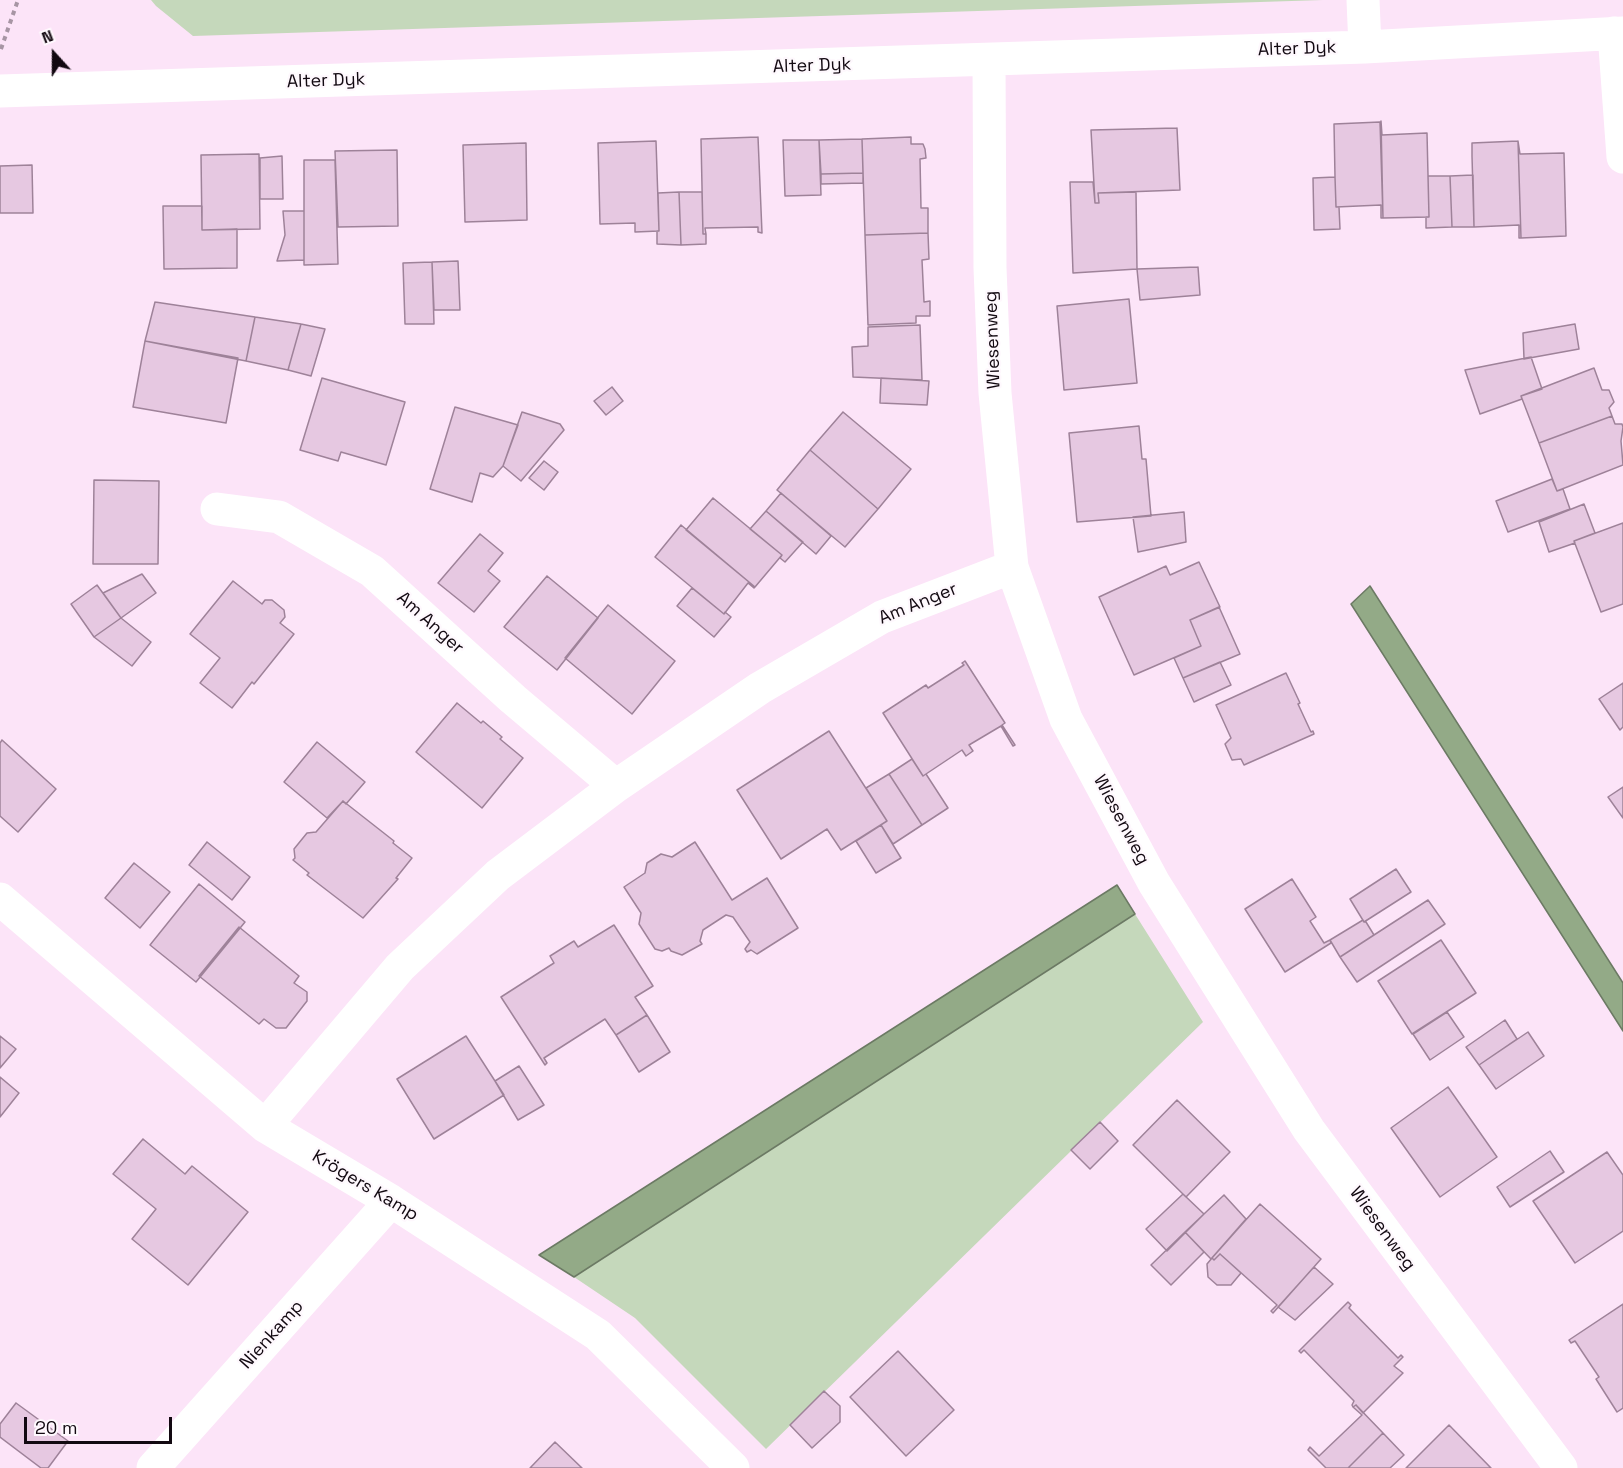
<!DOCTYPE html>
<meta charset="utf-8">
<style>
body{margin:0}
#map{position:relative;width:1623px;height:1468px;overflow:hidden;background:#fce4f8;font-family:"Space Grotesk",sans-serif}
canvas{display:block}
.north{position:absolute;left:24px;top:24px;width:60px;height:60px;-webkit-text-stroke:4px #fef8fd;paint-order:stroke;rotate:339deg;font-size:16px;font-weight:700;line-height:24px;text-align:center;color:#120911}
.north::after{content:'';display:block;margin:auto;width:21px;height:27px;background:#120911;clip-path:polygon(50% 0,100% 100%,50% 72%,0 100%)}
.scale{position:absolute;left:24px;top:1417px;width:148px;height:27px;box-sizing:border-box;border:3px solid #120911;border-top:0;padding-left:8px;font-size:18px;line-height:21px;white-space:nowrap;color:#120911;-webkit-text-stroke:4px #fef8fd;paint-order:stroke}
</style>
<div id="map">
<canvas width="1623" height="1468"></canvas>
<div class="north">N</div>
<div class="scale">20 m</div>
</div>
<script>
const g = document.querySelector('canvas').getContext('2d');
g.lineJoin = 'round';
function paint(path, color) {
  g.fillStyle = color;
  g.fill(path, 'evenodd');
}
function poly(rows) {
  const path = new Path2D();
  for (const r of rows) {
    path.moveTo(r[0], r[1]);
    for (let i = 2; i < r.length; i += 2) path.lineTo(r[i], r[i + 1]);
  }
  return path;
}
function stroke(path, color, width, dash) {
  g.strokeStyle = color;
  g.lineWidth = width;
  g.lineCap = dash ? 'butt' : 'round';
  g.setLineDash(dash || []);
  g.stroke(path);
}
function write(font, color, halo, rows, align = 'center') {
  g.font = font + ' "Space Grotesk",sans-serif';
  g.lineWidth = 4.5;
  g.setLineDash([]);
  g.textBaseline = 'middle';
  g.strokeStyle = halo;
  g.fillStyle = color;
  for (const [text, x, y, turn = 0] of rows) {
    g.save();
    g.translate(x, y);
    g.rotate((+turn || 0) * Math.PI / 180);
    g.textAlign = isNaN(turn) ? turn : align;
    if (halo) g.strokeText(text, 0, 0);
    g.fillText(text, 0, 0);
    g.restore();
  }
}
paint(poly([
 [151,0,1323,0,193,36,156,6],
 [1135,914,1203,1022,766,1449,635,1318,574,1277]
]), '#c5d8bb');
const water = poly([
 [1370,586,1623,983,1623,1031,1351,604,1370,586],
 [1117,885,1135,914,574,1277,539,1255,1117,885]
]);
paint(water, '#93aa87');
stroke(water, '#6c7a64', 1.5);
const building = poly([
 [1381,121,1382,135,1427,133,1429,217,1383,218,1381,121],
 [1380,122,1383,218,1381,218,1381,205,1336,207,1335,177,1334,124,1380,122],
 [1177,128,1180,190,1098,193,1099,203,1095,203,1091,130,1177,128],
 [758,137,762,233,758,232,758,227,705,228,706,234,703,234,701,139,758,137],
 [911,137,911,144,923,144,925,149,926,158,920,159,921,208,928,208,928,233,865,235,862,139,911,137],
 [862,139,863,173,821,174,819,140,862,139],
 [783,140,819,140,821,195,785,196,783,140],
 [656,141,659,231,635,232,635,223,600,224,598,143,656,141],
 [1518,141,1521,238,1519,238,1519,225,1474,227,1472,156,1472,143,1518,141],
 [1518,141,1520,154,1564,153,1566,236,1521,238,1518,141],
 [526,143,527,220,465,222,463,145,526,143],
 [397,150,398,226,338,227,335,151,397,150],
 [259,154,260,229,202,230,201,155,259,154],
 [282,156,283,199,260,199,260,158,282,156],
 [304,160,335,160,338,264,304,265,304,160],
 [32,165,33,213,0,213,0,166,32,165],
 [863,173,863,183,821,184,821,174,863,173],
 [1473,175,1474,227,1452,227,1450,176,1473,175],
 [1428,176,1450,176,1452,227,1426,228,1426,217,1429,217,1428,176],
 [1335,177,1336,207,1339,207,1340,229,1314,230,1313,178,1335,177],
 [1070,182,1093,182,1095,203,1099,203,1098,193,1136,192,1137,269,1073,273,1070,182],
 [679,192,681,245,657,244,657,231,659,231,658,193,679,192],
 [679,192,702,192,703,234,706,234,706,244,681,245,679,192],
 [163,206,202,206,202,230,237,229,237,268,164,269,163,206],
 [283,211,304,211,304,260,277,261,285,235,283,211],
 [928,233,929,259,922,260,924,302,930,301,930,316,916,316,916,323,868,325,865,235,928,233],
 [458,261,460,310,434,310,432,262,458,261],
 [432,262,434,324,405,324,403,263,432,262],
 [1198,267,1200,295,1140,300,1137,269,1198,267],
 [1129,299,1137,383,1064,390,1057,306,1129,299],
 [155,302,255,317,246,361,145,341,155,302],
 [255,317,301,324,288,370,246,361,255,317],
 [301,324,325,329,311,376,288,370,301,324],
 [1575,324,1579,349,1524,359,1523,333,1575,324],
 [920,325,922,380,853,377,852,347,868,346,868,327,920,325],
 [145,341,238,358,226,423,133,407,145,341],
 [1531,357,1542,389,1521,396,1522,399,1480,414,1465,370,1531,357],
 [1594,368,1602,390,1609,390,1614,402,1609,408,1612,416,1539,443,1521,396,1594,368],
 [322,378,405,402,386,465,341,452,338,461,300,450,322,378],
 [881,378,929,381,927,405,880,403,881,378],
 [612,387,623,401,606,415,594,401,612,387],
 [455,407,518,425,503,466,493,477,480,473,472,502,430,489,455,407],
 [522,412,560,424,564,430,521,481,503,466,522,412],
 [843,412,911,469,878,509,810,450,843,412],
 [1612,416,1615,424,1622,424,1623,427,1621,441,1623,465,1557,491,1539,443,1612,416],
 [1139,426,1142,459,1146,459,1151,516,1077,522,1069,433,1139,426],
 [810,450,878,509,845,547,777,490,810,450],
 [544,461,558,472,544,490,529,478,544,461],
 [1552,479,1557,491,1563,489,1570,509,1508,532,1496,501,1552,479],
 [94,480,159,481,158,564,93,564,94,480],
 [781,493,831,536,816,554,766,511,781,493],
 [713,498,782,555,755,587,686,530,713,498],
 [1584,504,1595,533,1574,541,1575,543,1549,552,1539,522,1584,504],
 [766,511,803,542,785,562,780,558,782,555,750,529,766,511],
 [1184,512,1186,542,1138,552,1133,517,1184,512],
 [1623,523,1623,604,1601,612,1574,541,1623,523],
 [681,525,755,587,754,588,748,583,724,614,655,557,681,525],
 [480,534,503,553,488,571,500,581,474,612,438,583,480,534],
 [1199,562,1220,607,1190,620,1201,646,1134,675,1099,597,1166,566,1170,575,1199,562],
 [142,574,156,593,121,618,103,593,142,574],
 [547,576,598,618,557,670,504,627,547,576],
 [233,581,262,604,265,600,272,600,284,610,285,617,280,623,294,634,254,684,252,682,232,708,200,683,220,658,190,634,233,581],
 [97,585,121,618,94,637,71,604,97,585],
 [692,588,724,614,725,612,731,617,714,637,677,606,692,588],
 [608,605,675,661,632,714,565,658,608,605],
 [1219,607,1240,654,1183,678,1174,658,1201,646,1190,620,1219,607],
 [121,618,151,642,132,666,94,637,121,618],
 [965,661,1005,723,1002,725,1015,745,1013,746,1001,726,969,745,973,751,966,756,962,750,923,776,883,713,926,685,928,688,964,665,962,663,965,661],
 [1220,662,1231,685,1194,702,1183,678,1220,662],
 [1286,673,1300,703,1298,704,1311,732,1313,731,1314,734,1244,765,1241,759,1232,760,1225,744,1231,738,1216,705,1286,673],
 [1623,683,1623,727,1620,730,1599,699,1623,683],
 [457,703,481,723,483,721,502,737,500,739,523,758,482,808,416,752,457,703],
 [829,731,887,821,841,850,827,829,781,859,737,790,829,731],
 [2,740,56,789,18,832,0,816,0,743,2,740],
 [317,742,365,782,346,804,343,801,327,818,284,782,317,742],
 [912,759,923,776,926,774,948,808,922,825,889,774,912,759],
 [889,774,922,825,893,844,881,825,887,821,866,788,889,774],
 [1623,787,1623,818,1608,797,1623,787],
 [343,801,394,841,393,843,412,858,396,878,398,879,363,918,307,875,309,873,293,860,295,858,294,849,307,833,316,832,343,801],
 [881,825,901,858,876,873,856,841,881,825],
 [207,842,250,877,232,900,189,865,207,842],
 [695,842,732,900,767,878,798,928,757,954,751,950,747,952,745,949,750,942,733,917,726,915,703,930,700,941,702,944,682,955,671,951,669,948,662,951,655,949,639,924,641,913,624,887,645,873,647,863,661,854,672,857,695,842],
 [134,863,170,892,140,928,105,898,134,863],
 [1396,869,1411,892,1364,922,1350,899,1396,869],
 [1292,879,1316,917,1310,921,1324,943,1330,940,1331,943,1285,972,1245,909,1292,879],
 [199,884,245,922,196,982,150,945,199,884],
 [1428,900,1445,924,1357,982,1340,957,1428,900],
 [1363,920,1364,922,1366,922,1374,935,1340,957,1330,940,1363,920],
 [614,925,653,986,635,997,647,1015,616,1035,605,1019,544,1058,547,1063,545,1065,501,997,554,963,550,956,574,941,578,947,614,925],
 [239,927,299,976,294,983,307,992,307,1001,286,1028,276,1028,264,1019,259,1024,199,976,239,927],
 [1441,940,1476,993,1412,1034,1378,981,1441,940],
 [1447,1012,1464,1037,1430,1060,1413,1034,1447,1012],
 [647,1015,670,1052,639,1072,616,1035,647,1015],
 [1505,1020,1517,1039,1479,1065,1466,1047,1505,1020],
 [1528,1032,1544,1056,1496,1089,1479,1065,1528,1032],
 [0,1036,16,1049,0,1068,0,1036],
 [466,1036,504,1095,434,1139,397,1079,466,1036],
 [519,1066,544,1105,518,1120,495,1081,519,1066],
 [0,1077,19,1093,0,1117,0,1077],
 [1448,1087,1497,1157,1440,1197,1391,1128,1448,1087],
 [1177,1100,1230,1152,1186,1197,1133,1145,1177,1100],
 [1100,1122,1118,1141,1090,1169,1071,1150,1100,1122],
 [143,1139,185,1174,192,1166,248,1212,188,1285,132,1239,156,1209,113,1174,143,1139],
 [1550,1151,1564,1172,1510,1207,1497,1187,1550,1151],
 [1607,1152,1623,1175,1623,1231,1575,1263,1533,1201,1607,1152],
 [1183,1194,1204,1214,1167,1251,1146,1229,1183,1194],
 [1224,1195,1246,1219,1211,1259,1185,1232,1224,1195],
 [1260,1204,1321,1259,1273,1313,1271,1311,1277,1305,1220,1254,1214,1260,1212,1258,1260,1204],
 [1185,1232,1204,1252,1171,1285,1151,1265,1185,1232],
 [1220,1254,1241,1273,1231,1285,1217,1285,1208,1277,1207,1264,1212,1258,1214,1260,1220,1254],
 [1314,1267,1333,1284,1295,1320,1278,1307,1314,1267],
 [1348,1302,1351,1305,1349,1308,1398,1358,1401,1355,1403,1357,1394,1366,1403,1373,1363,1413,1356,1405,1353,1407,1352,1405,1354,1401,1304,1350,1301,1353,1299,1351,1348,1302],
 [1623,1304,1623,1408,1617,1412,1596,1379,1599,1377,1575,1341,1571,1343,1569,1340,1623,1304],
 [898,1351,954,1410,906,1456,850,1397,898,1351],
 [824,1391,840,1406,840,1422,812,1448,790,1425,824,1391],
 [16,1403,68,1441,48,1468,41,1468,0,1437,0,1424,16,1403],
 [1356,1405,1383,1433,1348,1468,1326,1468,1308,1450,1310,1447,1319,1456,1362,1415,1353,1407,1356,1405],
 [1449,1425,1491,1468,1406,1468,1449,1425],
 [1383,1433,1404,1455,1390,1468,1348,1468,1383,1433],
 [555,1442,582,1468,530,1468,555,1442]
]);
paint(building, '#e6c8e1');
stroke(building, '#9e8299', 1.5);
stroke(poly([
 [1,49,18,0]
]), '#a795a4', 4, [4.5, 4.5]);
stroke(poly([
 [1363,0,1365,47],
 [1614,33,1623,157],
 [989,60,990,268,995,393,1012,567,1066,719,1154,883,1309,1130,1561,1468],
 [0,91,1365,47,1623,33],
 [217,509,279,517,372,571,513,699,616,786],
 [0,899,265,1126,391,1201,598,1335,733,1468],
 [265,1126,400,967,498,875,616,786,760,688,882,617,1012,567],
 [153,1468,391,1201]
]), '#fff', 33);
write('18px', '#120911', '#fef8fd', [
 ["Alter Dyk",1297,49,-2],
 ["Alter Dyk",812,66,-2],
 ["Alter Dyk",326,81,-2],
 ["Wiesenweg",993,340,-92],
 ["Am Anger",918,604,-22],
 ["Am Anger",430,623,42],
 ["Wiesenweg",1121,820,62],
 ["Krögers Kamp",365,1186,31],
 ["Wiesenweg",1382,1229,54],
 ["Nienkamp",272,1335,-48]
]);
</script>
